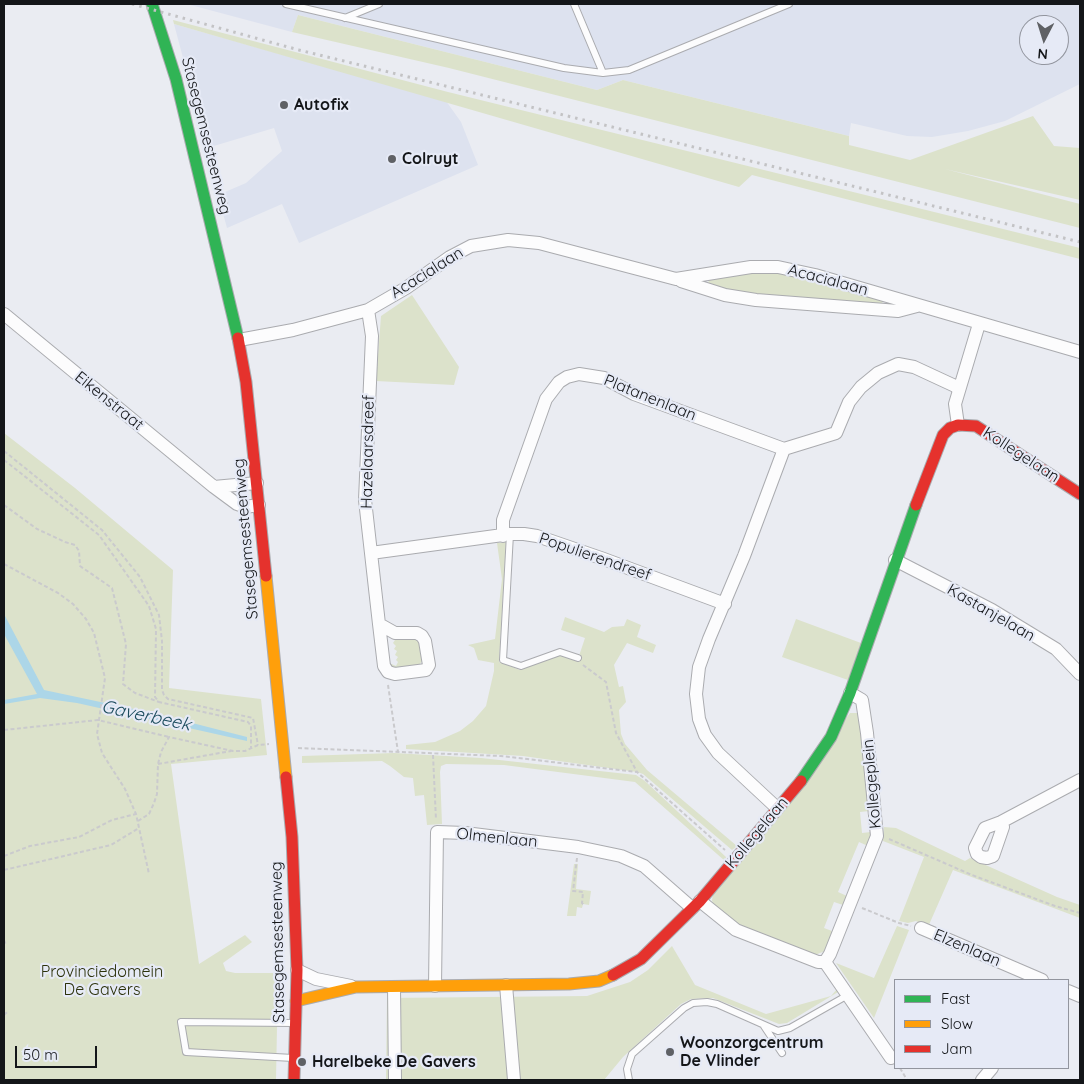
<!DOCTYPE html>
<style>
body{margin:0}
#map{position:relative;width:1084px;height:1084px;overflow:hidden;background:#eaecf2;font-family:Quicksand,sans-serif}
canvas{display:block}
.frame{position:absolute;inset:0;border:5px solid #141619;pointer-events:none}
.legend{position:absolute;left:894px;top:979px;width:175px;height:90px;box-sizing:border-box;background:#e6eaf6;border:1px solid #92959e;margin:0;padding:6px 9px;list-style:none;font-size:15px;color:#141619}
.legend li{display:flex;align-items:center;gap:10px;height:25px}
.legend b{width:25px;border:1px solid #92959e}
.north{position:absolute;left:1019px;top:15px;width:50px;height:50px;box-sizing:border-box;background:#e6eaf6;border:1px solid #92959e;border-radius:50%;rotate:185deg;font-size:14px;font-weight:700;line-height:20px;text-align:center;color:#141619}
.north::after{content:'';display:block;margin:auto;width:18px;height:22px;background:#5f6165;clip-path:polygon(50% 0,100% 100%,50% 72%,0 100%)}
.scale{position:absolute;left:15px;top:1046px;width:82px;height:22px;box-sizing:border-box;border:2px solid #141619;border-top:0;padding-left:6px;font-size:15px;line-height:18px;white-space:nowrap;color:#141619;-webkit-text-stroke:4px #e6eaf6;paint-order:stroke}
</style>
<div id="map">
<canvas width="1084" height="1084"></canvas>
<div class="frame"></div>
<ul class="legend">
<li><b style="height:6px;background:#30b455"></b>Fast</li>
<li><b style="height:6px;background:#ff9f0a"></b>Slow</li>
<li><b style="height:6px;background:#e5322d"></b>Jam</li>
</ul>
<div class="north">N</div>
<div class="scale">50 m</div>
</div>
<script>
const g = document.querySelector('canvas').getContext('2d');
g.lineJoin = 'round';
function paint(path, color) {
  g.fillStyle = color;
  g.fill(path, 'evenodd');
}
function poly(rows) {
  const path = new Path2D();
  for (const r of rows) {
    path.moveTo(r[0], r[1]);
    for (let i = 2; i < r.length; i += 2) path.lineTo(r[i], r[i + 1]);
  }
  return path;
}
function stroke(path, color, width, dash) {
  g.strokeStyle = color;
  g.lineWidth = width;
  g.lineCap = dash ? 'butt' : 'round';
  g.setLineDash(dash || []);
  g.stroke(path);
}
function write(font, color, halo, rows, align = 'center') {
  g.font = font + ' Quicksand,sans-serif';
  g.lineWidth = 4.5;
  g.setLineDash([]);
  g.textBaseline = 'middle';
  g.strokeStyle = halo;
  g.fillStyle = color;
  for (const [text, x, y, turn = 0] of rows) {
    g.save();
    g.translate(x, y);
    g.rotate((+turn || 0) * Math.PI / 180);
    g.textAlign = isNaN(turn) ? turn : align;
    if (halo) g.strokeText(text, 0, 0);
    g.fillText(text, 0, 0);
    g.restore();
  }
}
paint(poly([
 [187,4,1080,4,1080,84,1005,121,968,131,932,137,907,136,851,123,849,136,623,80,597,90,298,15,292,32],
 [1029,25,1059,25,1059,55,1029,55],
 [174,24,446,101,461,122,478,165,299,243,282,204,227,228,218,195,246,183,282,151,274,128,207,148]
]), '#dde2ef');
paint(poly([
 [298,15,597,90,623,80,849,136,849,145,910,160,1033,116,1054,146,1080,148,1080,200,945,169,1080,204,1080,228,449,68,292,32],
 [173,20,448,92,1080,248,1080,259,752,175,739,187,174,24],
 [778,272,883,300,882,305,755,297,708,285,709,279,746,273],
 [412,295,459,367,454,385,376,381,381,316],
 [4,433,75,488,173,570,169,688,261,699,267,755,171,764,199,964,245,935,252,942,223,963,226,971,235,973,278,973,276,1080,4,1080],
 [506,542,499,662,520,670,560,655,579,656,585,638,561,630,565,617,604,632,612,627,624,626,627,619,641,625,637,637,656,645,653,653,627,643,614,665,619,687,623,686,626,702,619,710,621,734,625,744,647,770,737,846,732,850,643,774,637,772,523,756,406,749,406,745,435,742,460,731,473,721,486,706,494,671,494,663,478,660,474,648,468,645,495,639,502,579,497,543],
 [796,619,861,643,848,680,782,657],
 [412,637,420,642,424,659,418,666,394,670,387,662,396,666,398,662,396,660,398,657,395,655,397,651,394,649,396,646,393,643,395,640,392,638],
 [850,713,859,713,860,716,869,811,860,812,862,833,871,832,868,846,859,842,838,892,847,896,843,905,834,902,824,928,832,931,825,951,815,955,739,926,716,908,712,901,713,892],
 [394,753,481,758,636,775,645,781,726,857,725,861,635,782,504,765,446,764,441,766,440,772,442,824,427,825,424,795,415,796,413,778,404,777,390,766,382,761,302,763,302,756],
 [884,827,896,828,965,861,970,858,1057,897,1080,905,1080,918,953,870,928,927,916,921,908,923,899,921,924,857,883,841],
 [574,864,578,864,576,889,591,891,589,905,583,904,582,908,577,907,576,916,567,916],
 [897,926,909,930,874,1018,836,963,874,978],
 [672,946,695,985,766,1014,831,996,837,989,838,992,787,1023,779,1024,713,998,691,999,681,1004,623,1057,604,1080,386,1080,387,998,587,996,630,982,648,970]
]), '#dce2cb');
paint(poly([
 [4,614,44,690,157,714,247,737,247,741,77,703,40,698,4,704,4,700,37,694,4,634]
]), '#acd6e8');
const lane = poly([
 [286,4,564,68,603,73,574,4],
 [345,18,379,4],
 [603,73,629,70,789,4],
 [510,534,503,660,521,666,560,652,578,658],
 [764,1026,782,1053],
 [293,1058,186,1052,181,1022,294,1023],
 [629,1080,627,1069,632,1054,684,1008,693,1003,707,1002,717,1004,778,1031,790,1028,848,995]
]);
const street = poly([
 [681,281,725,295,756,300,898,311,917,306],
 [368,310,372,336,365,500,379,624,384,666,388,672,395,674,426,670,429,665,425,641,422,636,417,633,395,633,379,624],
 [4,314,214,487,237,504,245,507,259,505],
 [239,340,293,330,368,310,406,288,450,257,471,246,508,240,539,243,676,279,751,267,778,267,815,275,1080,352],
 [958,425,955,404,979,324],
 [784,449,836,433,849,402,861,387,878,373,898,364,914,367,955,386,959,390],
 [214,487,257,483],
 [503,536,503,520,546,399,559,382,567,377,579,374,604,378,634,394,784,449,744,556,709,639,699,667,696,694,699,719,705,735,718,753,777,808],
 [371,553,510,534,524,534,537,536,601,558,725,604],
 [895,560,992,610,1056,649,1080,674],
 [1001,822,1003,827,993,856,987,858,981,857,977,854,975,848,985,828,1001,822,1080,780],
 [700,901,736,930,818,962,825,962,891,1058],
 [921,928,1042,980],
 [825,962,830,954,877,836,867,733,862,700,850,693],
 [297,970,316,979,351,986],
 [506,985,514,1080],
 [435,986,437,832,465,833,578,847,621,856,644,866,692,908],
 [394,987,395,1080],
 [1068,991,1080,996],
 [982,1080,992,1068]
]);
const fast = poly([
 [152,4,176,79,238,338],
 [801,781,831,737,850,693,916,505]
]);
const slow = poly([
 [266,576,286,777],
 [296,1001,356,987,569,984,599,981,613,975]
]);
const jam = poly([
 [238,338,246,382,266,576],
 [916,505,943,435,950,428,958,425,976,426,1080,494],
 [286,777,292,837,297,970,294,1080],
 [613,975,641,959,700,901,801,781]
]);
stroke(lane, '#aaabaf', 8);
stroke(street, '#aaabaf', 14);
stroke(fast, '#aaabaf', 13);
stroke(slow, '#aaabaf', 13);
stroke(jam, '#aaabaf', 13);
stroke(poly([
 [220,201,228,203],
 [4,451,102,530,140,577,159,615,162,641,162,690,164,695,168,699,253,718,258,745],
 [4,460,99,535,149,606,156,629,155,697,159,702,248,722,251,726,251,748],
 [4,505,37,529,65,542,75,545,79,551,80,566,112,588,126,644,123,684,135,693,159,702],
 [4,564,58,593,73,604,86,619,94,633,105,678,97,734,102,753,125,789,136,814,149,874],
 [583,665,606,682,616,733,637,772],
 [388,685,398,752],
 [4,730,98,720,169,737],
 [298,748,501,756,637,772,725,850],
 [433,755,436,820],
 [158,764,231,751],
 [138,821,149,814,154,803,157,794,158,764,161,752,169,737,233,751,245,751,258,745,269,744],
 [889,839,972,875,1055,906,1080,913],
 [4,856,30,846,79,837,112,820,136,814],
 [577,858,573,891,583,892,582,903,584,905],
 [4,870,111,845,139,828],
 [862,908,899,923,911,926],
 [4,940,6,945],
 [4,1015,8,1011],
 [900,1068,907,1080]
]), '#cacacd', 2, [4, 2.5]);
stroke(lane, '#fcfcfd', 6);
stroke(street, '#fcfcfd', 12);
stroke(fast, '#30b455', 11);
stroke(slow, '#ff9f0a', 11);
stroke(jam, '#e5322d', 11);
stroke(poly([
 [132,4,299,50,1080,242]
]), '#c3c3c5', 3, [2.5, 5]);
for (const [x, y, r, color] of [
 [284,105,5,"#5f6165"],
 [392,159,5,"#5f6165"],
 [670,1052,5,"#5f6165"],
 [302,1062,5,"#5f6165"]
]) {
  const dot = new Path2D();
  dot.arc(x, y, r, 0, 2 * Math.PI);
  g.fillStyle = color;
  g.fill(dot);
  stroke(dot, '#e6eaf6', 2);
}
write('bold 16px', '#141619', '#e6eaf6', [
 ["Autofix",294,105],
 ["Colruyt",402,159],
 ["Woonzorgcentrum",680,1043],
 ["De Vlinder",680,1061],
 ["Harelbeke De Gavers",312,1062]
], 'left');
write('16px', '#141619', '#e6eaf6', [
 ["Stasegemsesteenweg",206,136,76],
 ["Acacialaan",427,273,-32],
 ["Acacialaan",828,280,15],
 ["Platanenlaan",650,398,22],
 ["Eikenstraat",109,401,39],
 ["Hazelaarsdreef",368,452,-89],
 ["Kollegelaan",1021,455,33],
 ["Stasegemsesteenweg",246,539,-95],
 ["Populierendreef",595,557,19],
 ["Kastanjelaan",991,613,30],
 ["Kollegeplein",872,784,-95],
 ["Kollegelaan",757,833,-50],
 ["Olmenlaan",497,838,6],
 ["Stasegemsesteenweg",278,942,-91],
 ["Elzenlaan",967,948,23]
]);
write('16px', '#2c320b', '#e6eaf6', [
 ["Provinciedomein",102,972],
 ["De Gavers",102,990]
]);
write('italic 18px', '#1c4c5d', '#e6eaf6', [
 ["Gaverbeek",146,716,12]
]);
</script>
